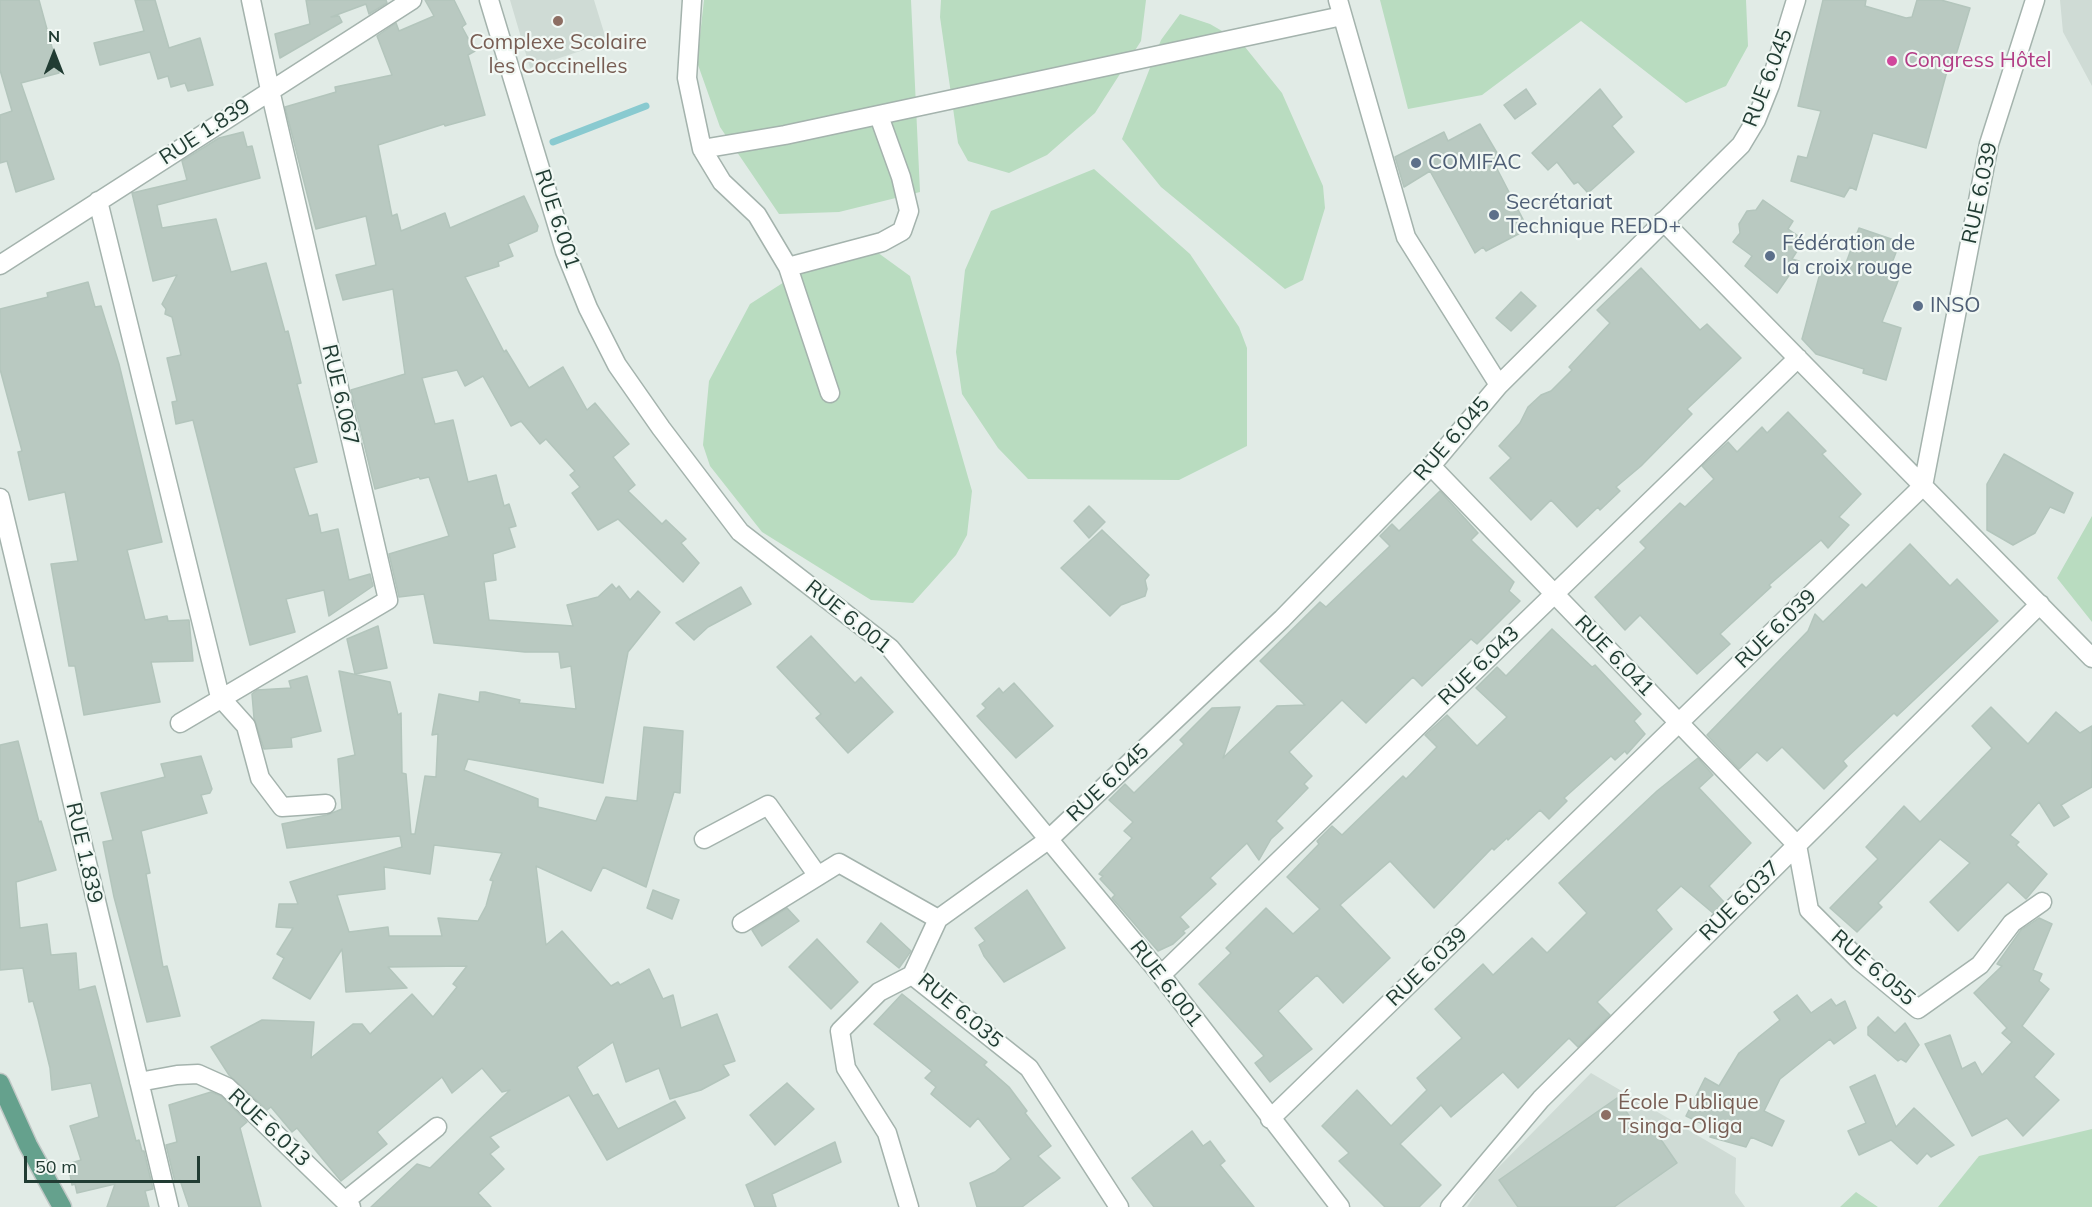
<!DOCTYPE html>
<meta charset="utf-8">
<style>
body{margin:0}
#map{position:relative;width:2092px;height:1207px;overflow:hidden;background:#e1ebe6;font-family:Mulish,sans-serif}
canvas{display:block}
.north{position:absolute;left:24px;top:24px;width:60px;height:60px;-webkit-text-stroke:4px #f1f8f4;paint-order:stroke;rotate:0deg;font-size:16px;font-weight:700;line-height:24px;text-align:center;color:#213c33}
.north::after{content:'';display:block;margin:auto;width:21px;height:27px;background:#213c33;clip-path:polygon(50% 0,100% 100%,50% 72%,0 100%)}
.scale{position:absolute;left:24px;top:1156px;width:176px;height:27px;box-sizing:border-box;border:3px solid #213c33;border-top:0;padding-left:8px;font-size:18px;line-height:21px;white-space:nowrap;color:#213c33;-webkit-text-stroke:4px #f1f8f4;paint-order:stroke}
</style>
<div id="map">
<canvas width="2092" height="1207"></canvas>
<div class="north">N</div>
<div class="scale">50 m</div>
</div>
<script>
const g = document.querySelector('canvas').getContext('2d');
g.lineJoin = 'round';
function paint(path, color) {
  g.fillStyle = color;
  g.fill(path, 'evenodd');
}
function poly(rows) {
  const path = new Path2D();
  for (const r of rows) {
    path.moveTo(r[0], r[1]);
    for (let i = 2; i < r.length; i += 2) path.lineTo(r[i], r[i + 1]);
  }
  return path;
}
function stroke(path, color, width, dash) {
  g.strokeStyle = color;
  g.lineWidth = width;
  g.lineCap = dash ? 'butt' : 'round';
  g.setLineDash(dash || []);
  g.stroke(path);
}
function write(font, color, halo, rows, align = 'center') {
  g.font = font + ' Mulish,sans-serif';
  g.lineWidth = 4.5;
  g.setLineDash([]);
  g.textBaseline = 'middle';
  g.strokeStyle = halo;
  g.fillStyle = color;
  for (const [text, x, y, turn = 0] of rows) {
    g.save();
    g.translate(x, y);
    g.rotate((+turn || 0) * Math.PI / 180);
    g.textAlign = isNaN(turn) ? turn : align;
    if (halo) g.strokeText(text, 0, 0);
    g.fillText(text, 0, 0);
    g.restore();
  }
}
paint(poly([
 [510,0,594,0,607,42,530,68],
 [2060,0,2092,0,2092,86,2063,32],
 [1591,1073,1736,1158,1735,1193,1745,1207,1467,1207,1483,1183]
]), '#cfdbd5');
paint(poly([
 [704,0,911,0,920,192,839,212,779,214,720,127,697,62],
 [941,0,1146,0,1141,41,1095,113,1047,155,1009,173,968,161,958,143,940,17],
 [1380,0,1746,0,1748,46,1726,86,1686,103,1581,21,1482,95,1408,109],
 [1180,14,1210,24,1241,42,1282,93,1323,186,1325,208,1303,280,1285,289,1161,187,1122,139,1161,40],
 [1094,169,1190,254,1239,327,1247,348,1247,446,1179,480,1028,479,998,448,962,394,956,352,965,270,991,211],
 [870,247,910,276,972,491,967,535,956,555,913,603,871,600,762,532,710,466,703,445,709,381,750,304,806,268],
 [2092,516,2092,622,2057,578],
 [2092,1129,2092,1207,1938,1207,1979,1156],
 [1856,1192,1878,1207,1840,1207]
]), '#b9dcc0');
stroke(poly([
 [553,142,646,106]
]), '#89cad0', 7);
const building = poly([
 [0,0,39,0,59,73,21,83,54,179,16,192,7,161,0,163,0,115,12,111,0,70,0,0],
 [135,0,155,0,169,48,200,38,213,85,188,91,185,83,171,87,168,76,158,79,150,52,100,65,94,43,144,31,135,0],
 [306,0,386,0,387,3,369,14,366,4,331,17,339,16,342,22,280,58,275,34,310,24,306,0],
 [425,0,454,0,466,24,462,27,475,51,468,55,485,115,445,126,444,124,378,145,392,216,397,214,401,231,445,213,450,228,524,196,538,226,537,231,508,244,513,256,498,262,499,266,465,277,504,352,506,350,529,388,563,367,587,410,595,403,629,444,613,457,635,485,628,491,662,524,666,520,686,539,681,543,699,563,683,582,618,519,598,530,572,493,580,487,570,475,575,471,546,439,540,444,521,421,511,426,483,376,465,386,457,370,422,378,435,424,453,420,468,482,496,475,504,506,509,504,516,526,509,528,515,547,493,554,496,580,484,582,489,620,573,626,567,605,598,597,612,584,616,589,619,586,630,600,638,591,660,612,628,652,603,783,468,759,464,770,538,799,538,807,596,821,606,797,637,801,644,727,683,731,680,793,674,792,646,887,603,867,591,891,536,866,546,945,562,931,611,986,618,982,620,985,649,969,663,999,673,995,681,1028,717,1014,735,1061,723,1065,729,1075,701,1090,670,1099,659,1068,626,1082,613,1042,577,1067,593,1096,598,1094,618,1129,675,1101,685,1118,607,1160,569,1095,490,1137,499,1147,490,1154,504,1169,478,1193,491,1207,371,1207,417,1164,430,1168,510,1090,502,1092,482,1068,452,1093,442,1077,377,1132,387,1144,341,1181,297,1128,292,1132,271,1107,267,1110,229,1075,211,1047,262,1020,314,1022,311,1058,353,1024,362,1024,370,1034,412,994,433,1017,457,987,453,984,467,966,388,967,407,988,346,992,342,949,310,999,273,978,284,958,277,954,293,928,276,927,279,904,298,904,290,882,402,847,400,836,287,848,282,824,327,815,342,809,338,759,355,755,339,671,390,682,398,715,401,713,402,773,406,774,411,834,415,834,425,776,436,777,438,734,432,735,439,694,479,702,480,692,485,692,520,700,519,703,576,709,571,666,561,668,559,652,525,652,434,643,424,594,399,597,389,554,449,536,429,477,420,479,419,477,375,489,351,390,405,374,393,289,343,300,336,275,376,265,366,216,316,229,285,107,336,92,335,87,392,75,377,36,396,23,399,31,434,16,425,0],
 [434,845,502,853,490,880,493,881,486,906,478,921,438,918,442,936,389,936,388,927,349,932,337,895,385,889,384,867,430,874,434,845],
 [1823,0,1866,0,1865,6,1906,18,1912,17,1917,0,1941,0,1970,8,1953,65,1949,64,1926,148,1873,133,1856,190,1850,187,1844,197,1791,181,1798,156,1807,158,1821,111,1798,106,1823,0],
 [1526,89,1536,104,1515,119,1504,105,1526,89],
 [1600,89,1622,117,1612,126,1634,152,1588,193,1578,182,1574,184,1557,162,1548,170,1532,153,1600,89],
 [1480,124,1500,158,1493,161,1528,229,1486,251,1483,247,1475,253,1430,171,1404,187,1395,157,1444,132,1448,141,1480,124],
 [243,132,247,147,252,146,260,178,157,205,162,228,216,219,231,272,266,263,285,332,288,331,301,383,297,384,317,462,294,468,309,516,317,514,321,533,338,529,349,580,370,574,373,586,329,616,324,590,286,599,295,632,250,645,193,420,176,424,172,402,177,401,167,358,181,355,172,317,165,314,166,309,162,304,177,275,153,281,132,193,187,180,182,161,219,138,243,132],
 [1763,200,1793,221,1788,229,1804,240,1792,259,1799,261,1777,293,1745,266,1752,256,1733,242,1740,233,1739,224,1747,211,1756,210,1763,200],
 [1859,228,1900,242,1887,276,1898,281,1882,322,1901,328,1886,380,1863,373,1864,369,1816,354,1802,339,1822,266,1843,271,1859,228],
 [1641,268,1700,330,1707,324,1741,358,1687,409,1692,414,1641,466,1616,487,1620,491,1600,510,1598,507,1577,527,1551,500,1531,520,1490,478,1511,458,1499,446,1520,423,1528,407,1541,395,1551,391,1572,370,1569,367,1610,323,1597,310,1641,268],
 [88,282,95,307,101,306,119,364,162,542,127,550,145,620,167,616,168,621,189,620,193,661,151,662,160,702,84,715,75,666,69,666,51,564,78,561,65,492,29,500,18,452,22,451,0,369,0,309,48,297,47,293,88,282],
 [1521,292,1536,306,1511,331,1496,318,1521,292],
 [1788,412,1826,451,1822,454,1861,494,1839,517,1849,525,1828,548,1821,540,1769,585,1771,587,1720,634,1730,644,1697,674,1640,615,1625,630,1595,597,1646,548,1640,542,1680,503,1685,507,1714,479,1702,466,1712,457,1728,442,1737,452,1762,427,1767,433,1788,412],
 [2004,454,2073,493,2064,513,2050,507,2035,533,2013,545,1987,530,1987,484,2004,454],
 [1440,491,1478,533,1471,540,1514,582,1509,591,1520,601,1477,644,1471,639,1422,686,1413,677,1366,723,1342,700,1289,752,1312,776,1304,784,1308,788,1276,821,1283,828,1271,839,1259,860,1247,843,1210,878,1216,884,1180,917,1189,927,1183,931,1185,933,1173,944,1158,951,1112,898,1115,895,1100,879,1103,876,1099,874,1132,838,1124,831,1133,822,1109,800,1125,784,1134,793,1184,744,1180,740,1212,708,1240,707,1223,758,1277,706,1305,705,1260,661,1320,602,1326,607,1390,546,1380,536,1392,524,1399,531,1440,491],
 [1089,506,1105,522,1089,538,1074,521,1089,506],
 [1102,530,1149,575,1145,580,1147,589,1145,596,1121,605,1110,616,1061,568,1102,530],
 [1910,544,1950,586,1957,579,1998,621,1897,716,1894,713,1843,761,1847,766,1824,789,1782,747,1767,761,1757,752,1739,769,1707,735,1808,631,1815,614,1823,622,1862,584,1866,588,1910,544],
 [741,587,751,604,708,627,694,640,676,623,741,587],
 [378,626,387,668,355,674,347,639,378,626],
 [1552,629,1592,667,1595,665,1641,714,1634,721,1645,734,1627,754,1625,751,1615,760,1611,756,1564,798,1567,801,1549,819,1540,810,1508,840,1507,838,1494,850,1492,848,1434,908,1390,861,1340,905,1390,958,1343,1003,1317,975,1278,1011,1312,1049,1270,1082,1255,1063,1264,1056,1199,984,1231,953,1226,948,1266,908,1293,934,1320,909,1287,877,1319,844,1317,841,1332,826,1342,835,1403,776,1406,779,1437,747,1425,735,1447,715,1477,746,1507,717,1476,688,1497,667,1506,676,1552,629],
 [811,636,855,683,861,677,893,712,848,753,816,718,821,714,777,667,811,636],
 [307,676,321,731,291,738,292,747,264,749,254,718,252,694,257,690,291,688,289,681,307,676],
 [1014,683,1053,726,1016,758,977,716,986,708,982,704,999,688,1003,693,1014,683],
 [1991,707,2028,744,2056,712,2080,733,2092,726,2092,787,2061,805,2069,817,2054,826,2039,802,2010,835,2019,842,2016,845,2047,874,2026,899,2008,882,1958,931,1930,902,1970,863,1940,839,1878,903,1882,907,1857,932,1830,908,1878,859,1866,847,1904,806,1920,822,1992,748,1972,726,1991,707],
 [18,741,39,822,41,821,56,870,16,882,20,928,47,924,51,955,76,953,79,990,95,986,136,1141,139,1140,142,1151,144,1151,153,1189,145,1191,149,1207,107,1207,115,1184,77,1193,75,1184,72,1185,68,1164,81,1160,70,1126,99,1117,91,1083,52,1090,50,1068,38,1019,33,1001,29,1002,23,968,0,970,0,745,18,741],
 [201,756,212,789,210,793,201,795,207,813,141,831,150,873,146,874,163,967,167,966,180,1016,147,1022,114,897,103,842,113,840,101,793,165,777,161,764,201,756],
 [1698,758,1713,775,1699,788,1751,843,1709,886,1724,902,1713,913,1681,886,1656,910,1672,929,1597,1002,1610,1015,1578,1047,1569,1038,1518,1088,1503,1072,1451,1117,1441,1105,1400,1144,1441,1185,1419,1207,1385,1207,1339,1161,1349,1153,1322,1126,1357,1090,1391,1126,1427,1090,1417,1078,1462,1038,1435,1009,1483,964,1493,975,1532,938,1547,953,1587,913,1559,883,1657,791,1698,758],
 [653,890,679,900,672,919,647,908,653,890],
 [1027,890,1065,948,1004,982,984,956,979,945,985,941,975,928,1027,890],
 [787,908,799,921,762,946,752,930,787,908],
 [2039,918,2052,924,2033,970,2042,974,2039,981,2049,989,2022,1026,2054,1054,2034,1077,2059,1100,2023,1136,2007,1118,1972,1136,1925,1044,1950,1035,1962,1069,1975,1062,1982,1075,2012,1042,2002,1033,2007,1028,1974,993,2002,966,1997,964,2021,930,2039,918],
 [881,923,911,951,899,968,867,942,881,923],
 [817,939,858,982,831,1009,789,967,817,939],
 [902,994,987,1062,984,1065,1009,1087,1027,1111,1025,1113,1051,1146,1038,1156,1060,1178,1022,1207,977,1207,970,1183,995,1172,1011,1159,978,1118,970,1127,931,1094,936,1087,925,1078,932,1071,874,1024,902,994],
 [1797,995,1811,1013,1831,999,1836,1006,1845,1001,1856,1028,1834,1044,1830,1039,1780,1079,1764,1111,1784,1121,1772,1146,1751,1137,1746,1147,1710,1137,1713,1129,1686,1116,1705,1078,1719,1086,1739,1053,1780,1020,1774,1012,1797,995],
 [1878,1017,1895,1033,1905,1023,1919,1045,1906,1062,1901,1059,1898,1061,1868,1035,1868,1027,1878,1017],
 [1875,1075,1896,1127,1914,1108,1954,1145,1931,1157,1927,1153,1917,1164,1891,1140,1859,1155,1848,1131,1866,1123,1850,1087,1875,1075],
 [787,1083,814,1109,775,1145,750,1115,787,1083],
 [211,1092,221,1096,247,1122,240,1128,261,1207,189,1207,180,1180,175,1182,166,1145,177,1142,169,1105,211,1092],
 [1617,1098,1642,1135,1653,1128,1677,1163,1614,1207,1518,1207,1499,1180,1617,1098],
 [1192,1131,1203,1146,1210,1141,1225,1161,1220,1165,1254,1207,1154,1207,1132,1178,1192,1131],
 [835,1142,841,1162,772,1194,776,1207,755,1207,746,1185,835,1142]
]);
paint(building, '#b9c9c1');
stroke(building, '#b3c5bc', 1.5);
const minor = poly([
 [489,0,565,251,588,308,617,365,661,428,740,532,890,648,1161,975,1340,1207],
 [692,0,687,78,702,149,722,182,757,215,788,267,830,393],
 [1338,0,1406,237,1499,385],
 [702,149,785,135,1342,16],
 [98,201,220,697,246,726,260,778,282,807,326,804],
 [1663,221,2092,658],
 [0,265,412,0],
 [788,267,882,242,902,231,909,211,901,177,879,116],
 [1431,466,1797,845,1809,910,1860,961,1918,1009,1980,965,2012,923,2042,902],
 [0,498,169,1207],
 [180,723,388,600,270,90,251,0],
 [704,839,768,805,818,876],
 [742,923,839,863,938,919],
 [1161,975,1798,358],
 [139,1082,177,1075,198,1074,227,1087,351,1207],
 [1270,1119,1923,486,1989,144,2035,0],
 [345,1201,437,1127],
 [909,1207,887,1133,846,1068,840,1031,879,992,912,975],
 [1119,1207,1029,1068,912,975,938,919,1048,840,1282,619,1431,466,1499,385,1741,145,1756,120,1770,85,1796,0],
 [1450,1207,1541,1099,2040,604]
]);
const major = poly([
 [0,1083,28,1145,62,1207]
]);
stroke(minor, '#a4b3ad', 21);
stroke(major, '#c1c8c6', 21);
stroke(minor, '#fff', 18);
stroke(major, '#65a18d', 18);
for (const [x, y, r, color] of [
 [558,21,6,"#8d6e63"],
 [1892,61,6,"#d1479c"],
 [1416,163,6,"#5c6f8a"],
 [1494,215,6,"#5c6f8a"],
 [1770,256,6,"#5c6f8a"],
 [1918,306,6,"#5c6f8a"],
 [1606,1115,6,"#8d6e63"]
]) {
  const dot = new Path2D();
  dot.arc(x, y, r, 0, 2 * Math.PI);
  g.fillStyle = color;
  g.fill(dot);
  stroke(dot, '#f1f8f4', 2);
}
write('21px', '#785e54', '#f1f8f4', [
 ["Complexe Scolaire",558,43],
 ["les Coccinelles",558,67],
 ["École Publique",1618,1103,"left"],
 ["Tsinga-Oliga",1618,1127,"left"]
]);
write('21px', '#b23c85', '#f1f8f4', [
 ["Congress Hôtel",1904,61]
], 'left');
write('21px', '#213c33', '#f1f8f4', [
 ["RUE 6.045",1768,78,-69],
 ["RUE 1.839",205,132,-33],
 ["RUE 6.039",1980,193,-78],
 ["RUE 6.001",557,219,72],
 ["RUE 6.067",340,395,77],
 ["RUE 6.045",1452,439,-49],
 ["RUE 6.001",848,617,39],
 ["RUE 6.039",1776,629,-44],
 ["RUE 6.041",1614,656,46],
 ["RUE 6.043",1479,666,-44],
 ["RUE 6.045",1108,783,-43],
 ["RUE 1.839",84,853,77],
 ["RUE 6.037",1740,901,-45],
 ["RUE 6.039",1427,967,-44],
 ["RUE 6.055",1873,968,41],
 ["RUE 6.001",1166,984,52],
 ["RUE 6.035",960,1011,40],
 ["RUE 6.013",269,1128,43]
]);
write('21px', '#4e5e75', '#f1f8f4', [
 ["COMIFAC",1428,163],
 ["Secrétariat",1506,203],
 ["Technique REDD+",1506,227],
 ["Fédération de",1782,244],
 ["la croix rouge",1782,268],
 ["INSO",1930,306]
], 'left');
</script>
